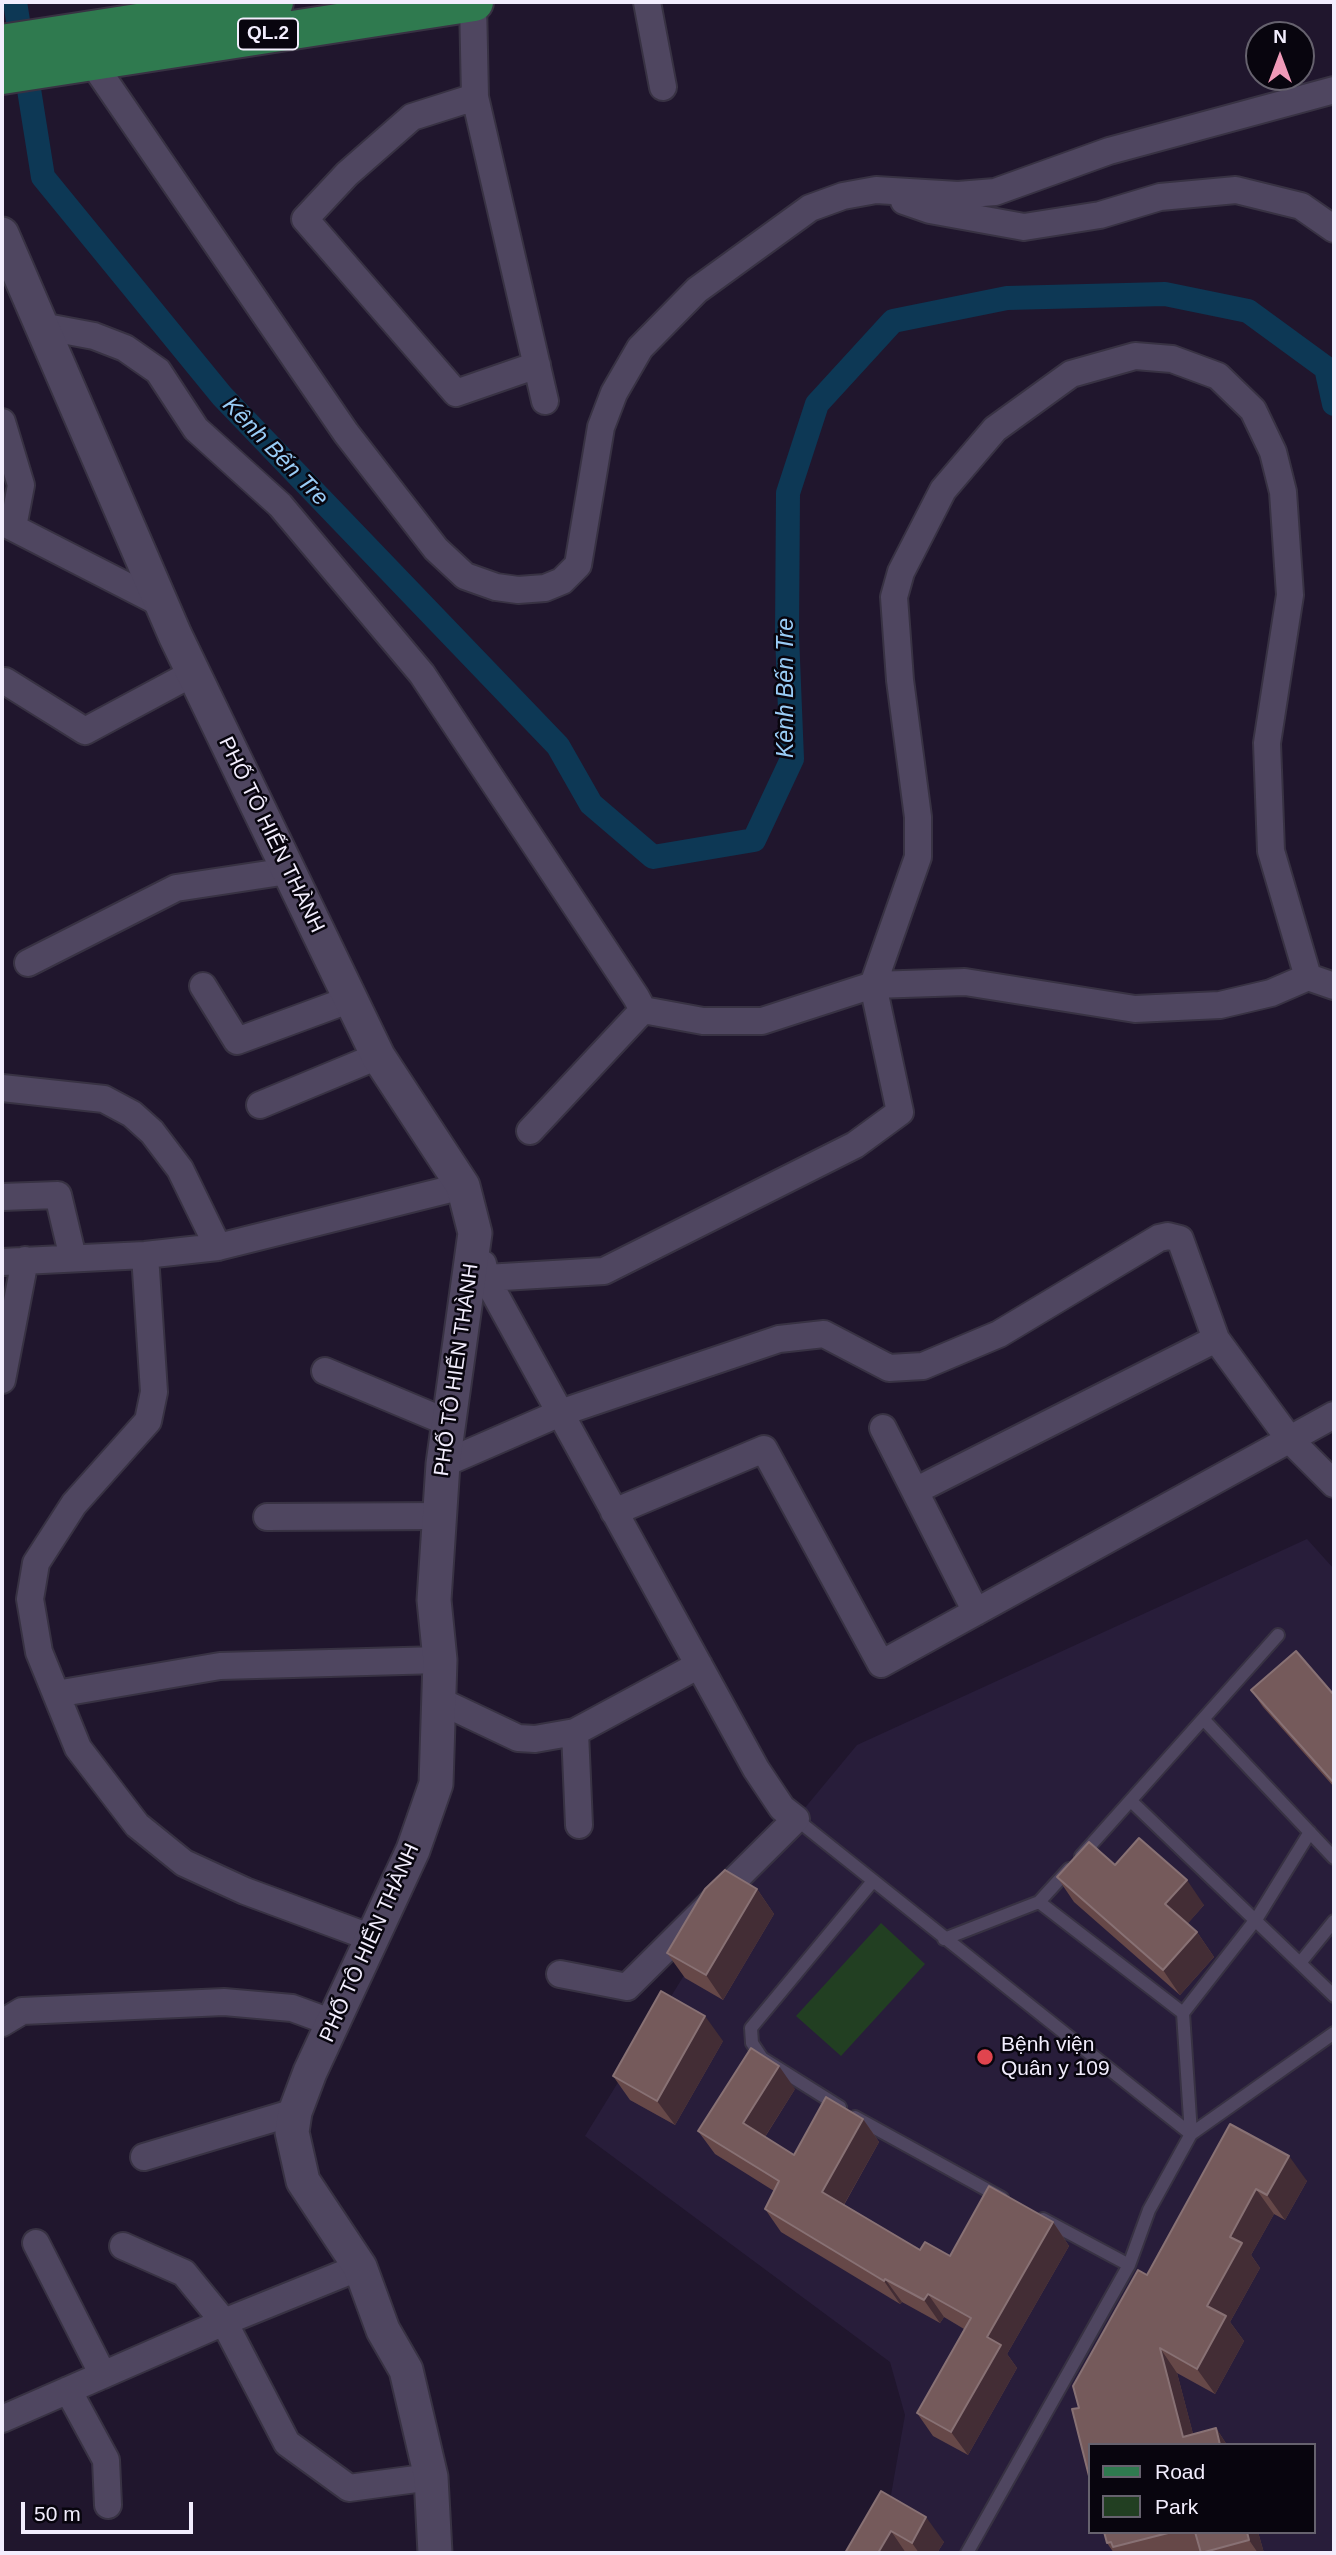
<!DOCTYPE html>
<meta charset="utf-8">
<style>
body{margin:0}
#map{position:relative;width:1336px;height:2555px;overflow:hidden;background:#20162d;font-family:Helvetica,sans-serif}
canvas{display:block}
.frame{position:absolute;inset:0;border:4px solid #f2edfd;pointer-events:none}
.legend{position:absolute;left:1088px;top:2443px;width:228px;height:91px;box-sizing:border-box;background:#08050e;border:2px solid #66626e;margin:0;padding:9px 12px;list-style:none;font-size:21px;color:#f2edfd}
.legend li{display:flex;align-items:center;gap:14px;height:35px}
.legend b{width:35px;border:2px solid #66626e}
.north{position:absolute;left:1245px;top:21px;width:70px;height:70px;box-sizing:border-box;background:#08050e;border:2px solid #66626e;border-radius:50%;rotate:0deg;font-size:19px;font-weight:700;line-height:28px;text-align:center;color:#f2edfd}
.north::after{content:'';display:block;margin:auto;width:24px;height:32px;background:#ef9ab8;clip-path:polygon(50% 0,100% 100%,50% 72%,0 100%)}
.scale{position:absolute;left:21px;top:2502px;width:172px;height:32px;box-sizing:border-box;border:4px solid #f2edfd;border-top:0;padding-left:9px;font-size:21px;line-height:24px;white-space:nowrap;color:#f2edfd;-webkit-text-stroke:5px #08050e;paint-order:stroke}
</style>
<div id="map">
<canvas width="1336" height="2555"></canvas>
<div class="frame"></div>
<ul class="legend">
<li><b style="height:9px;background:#2f7a4f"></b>Road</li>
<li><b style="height:19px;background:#223f22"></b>Park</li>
</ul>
<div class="north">N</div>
<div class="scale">50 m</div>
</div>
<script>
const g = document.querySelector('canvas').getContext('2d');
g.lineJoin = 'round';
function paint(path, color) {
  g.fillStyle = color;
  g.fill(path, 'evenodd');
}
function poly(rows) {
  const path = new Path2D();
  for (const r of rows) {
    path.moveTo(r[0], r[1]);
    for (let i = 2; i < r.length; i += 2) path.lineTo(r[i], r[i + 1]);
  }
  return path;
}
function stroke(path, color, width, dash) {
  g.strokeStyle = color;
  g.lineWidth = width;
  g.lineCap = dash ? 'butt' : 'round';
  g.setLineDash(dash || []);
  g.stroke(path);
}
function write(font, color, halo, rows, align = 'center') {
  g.font = font + ' Helvetica,sans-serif';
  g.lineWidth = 5;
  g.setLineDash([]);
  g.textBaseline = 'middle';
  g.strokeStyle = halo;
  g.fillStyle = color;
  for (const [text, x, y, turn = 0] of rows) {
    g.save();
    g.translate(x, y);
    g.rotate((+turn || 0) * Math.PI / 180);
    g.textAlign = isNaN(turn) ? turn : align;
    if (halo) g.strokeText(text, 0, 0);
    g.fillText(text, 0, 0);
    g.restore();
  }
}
paint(poly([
 [1307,1539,1334,1569,1334,2553,873,2553,884,2535,905,2415,890,2362,585,2136,736,1891,857,1745],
 [1089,2445,1313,2445,1313,2532,1089,2532]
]), '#281d3a');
paint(poly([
 [881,1923,925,1964,841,2056,796,2016]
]), '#223f22');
stroke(poly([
 [15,2,43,177,222,396,558,746,591,804,653,857,754,840,792,759,787,635,788,493,817,404,893,321,1007,298,1165,294,1248,311,1326,368,1334,404]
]), '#0d3855', 24);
const service = poly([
 [1205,1721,1334,1858],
 [1131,1801,1334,1996],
 [796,1819,1191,2134,1149,2210,1129,2265,967,2553],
 [1081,1856,1278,1635],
 [1039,1902,1183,2013,1191,2134],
 [944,1939,1039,1902,1069,1869],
 [1300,1963,1334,1921],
 [1183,2013,1257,1918,1310,1832],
 [840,2107,762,2058,752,2043,751,2028,873,1881],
 [855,2117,1002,2198],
 [1191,2134,1334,2033],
 [1043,2219,1129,2265]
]);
const minor = poly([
 [473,2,475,97,545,401],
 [647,2,663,87],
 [92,62,346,433,436,549,465,576,496,587,518,590,545,588,562,581,578,565,601,427,614,393,640,348,697,290,810,208,843,196,876,190,958,195,995,192,1109,151,1334,90],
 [475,97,412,117,347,174,305,219,456,393,537,365],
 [904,201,930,210,1024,227,1100,215,1160,197,1236,190,1301,206,1334,229],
 [41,326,94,336,125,348,158,371,196,429,280,505,422,674,636,997,643,1010,530,1131],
 [2,422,21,485,13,527],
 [2,522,162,604],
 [5,681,85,731,193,673],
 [28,963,176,888,288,871],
 [203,986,237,1041,351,999],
 [643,1010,703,1021,762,1021,873,985,965,982,1135,1009,1220,1005,1271,993,1308,977,1334,986],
 [2,1088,104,1099,132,1114,152,1132,180,1169,218,1247],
 [260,1105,378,1056],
 [2,1197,58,1195,73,1258],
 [145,1255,154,1392,148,1421,74,1504,36,1563,30,1599,39,1652,78,1748,137,1825,184,1863,245,1891,372,1938],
 [2,1262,145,1255,218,1247,463,1186],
 [483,1264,486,1278,756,1769,782,1808,796,1819,627,1987,560,1974],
 [486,1278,604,1271,855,1145,900,1112,873,985,918,857,918,817,900,680,894,597,901,572,943,490,995,429,1071,374,1135,356,1172,359,1218,376,1253,410,1273,452,1283,492,1290,595,1267,743,1271,851,1308,977],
 [325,1371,449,1423],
 [2,1380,25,1260],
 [883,1428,976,1612],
 [443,1464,560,1413,779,1339,824,1334,889,1368,923,1366,999,1334,1159,1238,1168,1236,1180,1239,1216,1339,1290,1440,1334,1484],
 [915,1491,1216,1339],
 [614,1512,764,1449,881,1664,1334,1415],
 [267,1517,440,1516],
 [56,1694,220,1666,440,1660],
 [440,1701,518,1738,535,1739,575,1732,699,1665],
 [575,1732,579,1825],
 [2,2023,22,2011,224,2002,292,2008,333,2023],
 [144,2157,295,2112],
 [36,2243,103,2375],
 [123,2246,184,2273,224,2322,287,2443,349,2488,431,2477],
 [68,2390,106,2460,108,2505],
 [2,2419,224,2322,360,2267]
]);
const tertiary = poly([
 [2,234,175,635,378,1056,463,1186,475,1233,443,1464,434,1600,440,1660,436,1784,413,1850,310,2072,295,2112,292,2132,303,2181,360,2267,383,2330,406,2370,431,2477,435,2553]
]);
const primary = poly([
 [2,44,274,2],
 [2,75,474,2]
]);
stroke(service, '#383243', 16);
stroke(minor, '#383243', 30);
stroke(tertiary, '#383243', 37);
stroke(primary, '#383243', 42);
stroke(service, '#4f4660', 12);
stroke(minor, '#4f4660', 26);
stroke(tertiary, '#4f4660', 33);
stroke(primary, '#2f7a4f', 38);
paint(poly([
 [1251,1690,1334,1695,1334,1787,1263,1707],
 [1115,1865,1204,1905,1187,1924,1197,1932,1214,1957,1180,1995,1074,1902,1057,1877],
 [757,1889,774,1914,723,2000,685,1978,667,1953],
 [723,2041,675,2125,630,2100,613,2076],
 [795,2089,765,2137,794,2155,863,2119,879,2142,844,2205,920,2250,950,2256,1053,2222,1069,2246,1007,2354,1017,2368,968,2455,933,2436,917,2413,964,2329,944,2317,940,2323,902,2302,900,2304,781,2232,765,2209,774,2191,715,2154,698,2131],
 [1230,2124,1307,2181,1285,2220,1274,2214,1251,2255,1260,2268,1230,2322,1244,2341,1215,2394,1177,2373,1193,2434,1216,2428,1227,2445,1089,2445,1079,2408,1147,2275],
 [881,2491,944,2542,937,2553,845,2553],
 [1104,2532,1258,2532,1264,2553,1114,2553,1107,2543]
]), '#664848');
paint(poly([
 [1187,1880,1204,1905,1183,1929,1165,1904],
 [757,1889,774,1914,723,2000,706,1975],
 [1197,1932,1214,1957,1180,1995,1163,1970],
 [705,2016,723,2041,675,2125,657,2101],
 [779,2066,795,2089,759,2146,743,2123],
 [863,2119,879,2142,838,2215,822,2192],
 [1289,2156,1307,2181,1285,2220,1267,2195],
 [1256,2189,1274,2214,1251,2255,1260,2268,1230,2322,1244,2341,1215,2394,1197,2369,1207,2306,1230,2237],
 [1053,2222,1069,2246,1007,2354,1017,2368,968,2455,951,2432,987,2337],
 [885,2279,902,2302,900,2304,884,2281],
 [928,2294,944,2317,940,2323,924,2300],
 [1160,2348,1177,2373,1196,2445,1183,2437],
 [1216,2428,1227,2445,1220,2445],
 [926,2517,944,2542,937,2553,919,2553,912,2543],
 [891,2531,906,2553,878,2553],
 [1247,2532,1258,2532,1264,2553,1258,2553,1249,2540]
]), '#432d35');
const building = poly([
 [1296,1651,1334,1695,1334,1783,1251,1690,1296,1651],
 [1139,1838,1187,1880,1165,1904,1197,1932,1163,1970,1057,1877,1089,1842,1115,1865,1139,1838],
 [725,1870,757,1889,706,1975,667,1953,705,1889,725,1870],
 [661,1991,705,2016,657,2101,613,2076,661,1991],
 [751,2048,779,2066,743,2123,794,2155,826,2097,863,2119,822,2192,920,2250,925,2242,950,2256,989,2186,1053,2222,987,2337,1001,2345,951,2432,917,2413,971,2318,928,2294,924,2300,885,2279,884,2281,765,2209,779,2181,698,2131,751,2048],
 [1230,2124,1289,2156,1267,2195,1256,2189,1230,2237,1242,2243,1207,2306,1226,2316,1197,2369,1160,2348,1183,2437,1216,2428,1220,2445,1089,2445,1089,2476,1072,2409,1079,2408,1073,2386,1138,2270,1147,2275,1230,2124],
 [881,2491,926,2517,912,2543,891,2531,878,2553,845,2553,881,2491],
 [1104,2532,1172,2532,1113,2547,1111,2542,1107,2543,1104,2532],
 [1195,2532,1247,2532,1249,2540,1201,2553,1195,2532]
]);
paint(building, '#755a5b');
stroke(building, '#887174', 2);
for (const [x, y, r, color] of [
 [985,2057,9,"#e0444e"]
]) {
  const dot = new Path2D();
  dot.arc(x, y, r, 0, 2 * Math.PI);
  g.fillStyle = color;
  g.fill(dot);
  stroke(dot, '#08050e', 2.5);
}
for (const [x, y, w] of [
 [268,34,60]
]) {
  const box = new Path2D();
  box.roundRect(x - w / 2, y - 15.5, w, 31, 5);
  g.fillStyle = '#08050e';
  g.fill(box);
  stroke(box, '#f2edfd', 2);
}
write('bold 19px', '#f2edfd', null, [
 ["QL.2",268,34]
]);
write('21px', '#f2edfd', '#08050e', [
 ["PHỐ TÔ HIẾN THÀNH",271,835,64],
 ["PHỐ TÔ HIẾN THÀNH",457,1370,-82],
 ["PHỐ TÔ HIẾN THÀNH",370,1943,-66]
]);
write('21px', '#f2edfd', '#08050e', [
 ["Bệnh viện",1001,2045],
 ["Quân y 109",1001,2069]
], 'left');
write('italic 23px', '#99ccf6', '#08050e', [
 ["Kênh Bến Tre",275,452,46],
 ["Kênh Bến Tre",787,688,-90]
]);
</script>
